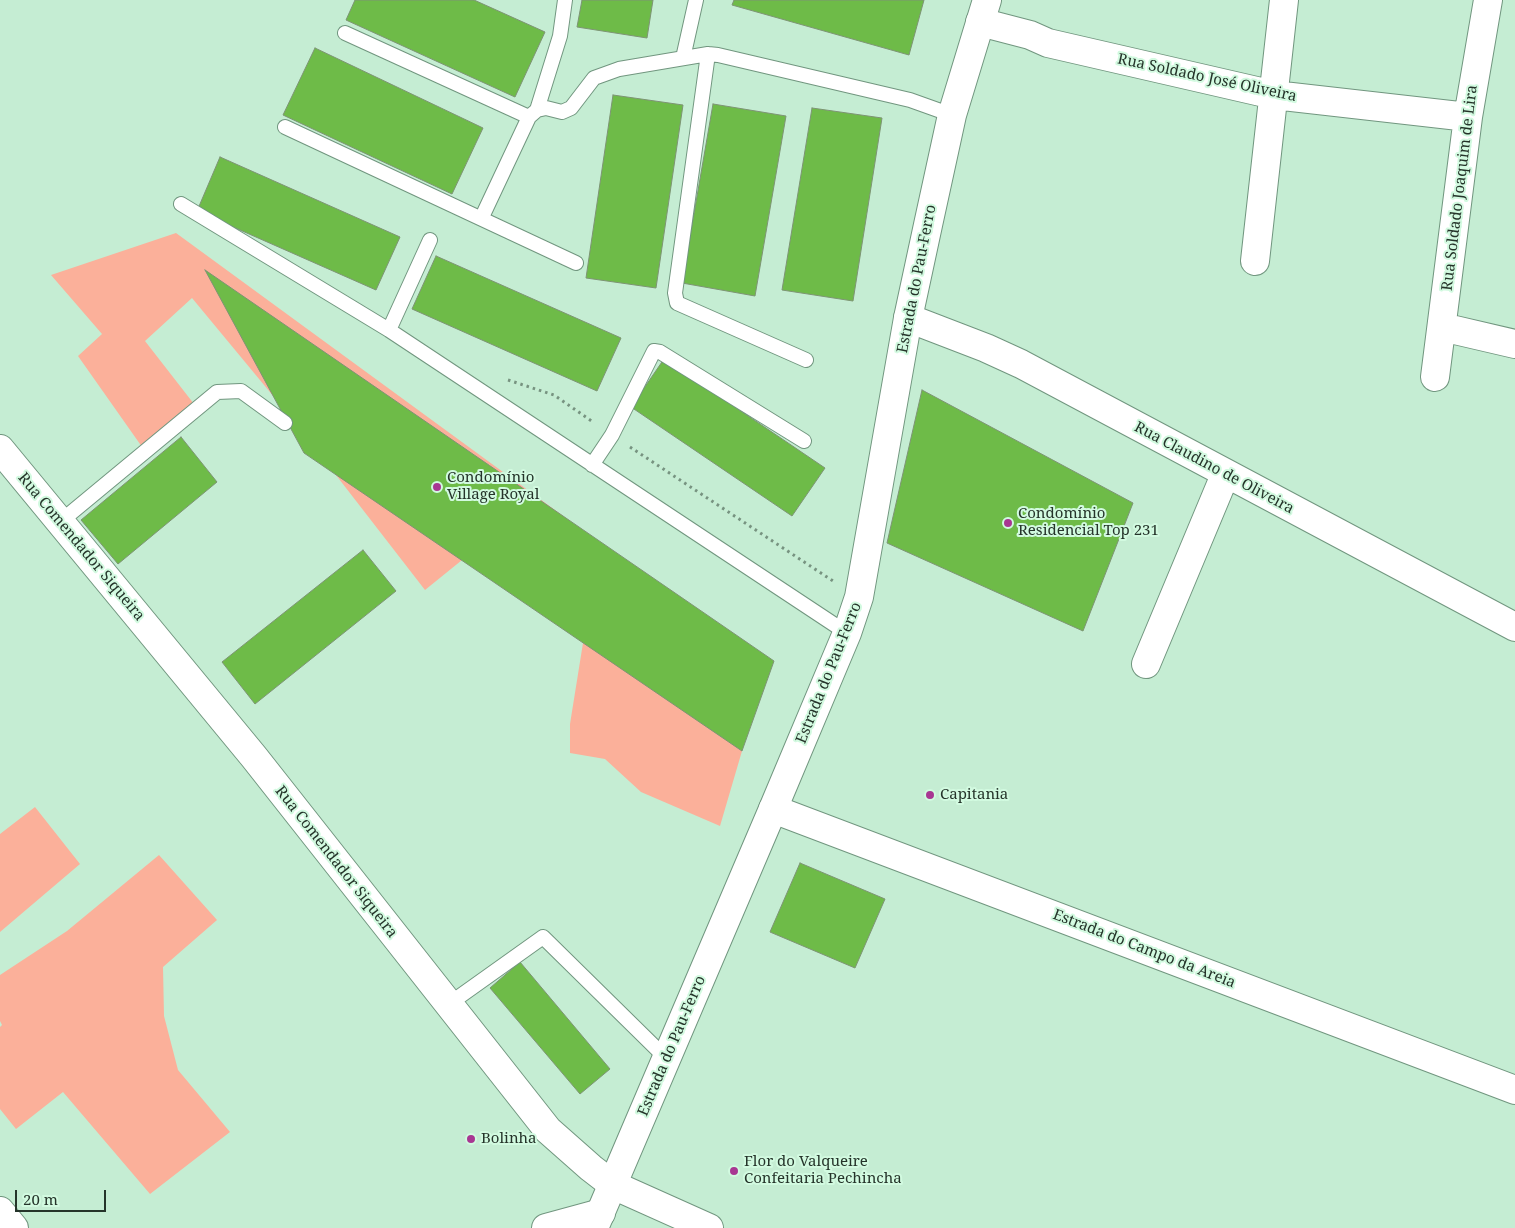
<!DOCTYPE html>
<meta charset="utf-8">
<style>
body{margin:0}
#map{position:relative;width:1515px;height:1228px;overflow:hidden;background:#c5edd3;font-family:"Noto Serif",serif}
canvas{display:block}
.scale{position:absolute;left:15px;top:1190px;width:91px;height:22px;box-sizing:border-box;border:2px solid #25342a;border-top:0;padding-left:6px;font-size:15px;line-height:18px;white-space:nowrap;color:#25342a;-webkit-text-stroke:4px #d2fae0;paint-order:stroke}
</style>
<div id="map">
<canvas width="1515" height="1228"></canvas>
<div class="scale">20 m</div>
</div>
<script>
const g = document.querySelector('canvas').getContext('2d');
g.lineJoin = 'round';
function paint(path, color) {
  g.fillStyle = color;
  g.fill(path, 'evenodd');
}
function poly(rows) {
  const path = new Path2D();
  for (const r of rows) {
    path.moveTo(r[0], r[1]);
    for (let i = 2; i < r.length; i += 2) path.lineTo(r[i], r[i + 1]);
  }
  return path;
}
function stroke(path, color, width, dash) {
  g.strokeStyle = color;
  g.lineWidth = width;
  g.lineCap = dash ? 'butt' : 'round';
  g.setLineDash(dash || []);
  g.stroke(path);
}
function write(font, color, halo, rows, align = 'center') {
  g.font = font + ' "Noto Serif",serif';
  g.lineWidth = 4;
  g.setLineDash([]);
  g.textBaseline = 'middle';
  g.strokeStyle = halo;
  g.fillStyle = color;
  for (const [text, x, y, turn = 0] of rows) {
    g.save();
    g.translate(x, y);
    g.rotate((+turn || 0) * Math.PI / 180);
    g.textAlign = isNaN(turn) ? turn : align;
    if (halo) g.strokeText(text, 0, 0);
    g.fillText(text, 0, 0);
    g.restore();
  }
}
paint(poly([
 [176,233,570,521,516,582,467,556,425,590,298,426,192,298,145,341,201,413,147,454,78,356,102,334,51,275],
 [583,643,622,644,742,751,720,826,641,792,605,759,570,753,570,724],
 [35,807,80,864,0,932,0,834],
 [159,855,217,920,163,967,164,1016,178,1070,230,1132,150,1194,63,1092,16,1129,0,1109,0,1027,2,1025,0,1021,0,975,67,931]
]), '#fbb09a');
const building = poly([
 [355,0,474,0,545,32,515,97,346,20,355,0],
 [582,0,653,0,647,38,577,27,582,0],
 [734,0,924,0,909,55,732,5,734,0],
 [315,48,483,128,452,194,283,115,315,48],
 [613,95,683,105,656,288,586,278,613,95],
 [713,104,786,116,755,296,682,283,713,104],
 [812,108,882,118,853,301,782,290,812,108],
 [220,157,400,237,376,290,197,211,220,157],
 [436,256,621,338,597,391,412,309,436,256],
 [205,270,774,661,742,751,304,453,205,270],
 [664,359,825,468,792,516,631,407,664,359],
 [922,390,1133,503,1083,631,887,543,922,390],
 [181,437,217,482,118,564,81,520,181,437],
 [363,550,396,591,255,704,222,662,363,550],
 [800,863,885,899,855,968,770,932,800,863],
 [520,962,610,1069,580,1094,490,988,520,962]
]);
paint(building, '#6ebb48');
stroke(building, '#7d9474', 1);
const service = poly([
 [345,33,529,117],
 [708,54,675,293,677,303,806,360],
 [683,58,696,0],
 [537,110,560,36,565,0],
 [285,127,576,263],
 [181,204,389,330,847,633],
 [482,217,529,117,537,110,546,108,562,112,571,108,594,78,619,69,708,54,718,55,910,100,952,115],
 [389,330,430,240],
 [592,465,612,435,654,351,660,352,804,441],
 [60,522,217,392,241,391,285,423],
 [449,1004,543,937,666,1058]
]);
const minor = poly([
 [980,22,1030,35,1048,43,1274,95,1468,117],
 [1255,261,1284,0],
 [908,318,986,348,1021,364,1515,627],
 [1442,327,1515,344],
 [1435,377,1468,117,1488,0],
 [1146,664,1225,475],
 [0,1211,14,1228],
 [546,1228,601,1213]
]);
const tertiary = poly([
 [0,449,254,757,548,1130,591,1168,613,1185,709,1228],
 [773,809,1515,1090]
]);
const primary = poly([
 [594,1228,773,809,847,633,859,597,908,318,928,225,952,115,987,0]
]);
stroke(service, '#71967f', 16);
stroke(minor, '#71967f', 30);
stroke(tertiary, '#71967f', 30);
stroke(primary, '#71967f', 30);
stroke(poly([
 [508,380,554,395,593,422],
 [630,447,833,581]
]), '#779380', 3, [2.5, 4]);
stroke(service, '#fff', 14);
stroke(minor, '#fff', 28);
stroke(tertiary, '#fff', 28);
stroke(primary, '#fff', 28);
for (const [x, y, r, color] of [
 [437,487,5,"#a83692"],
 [1008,523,5,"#a83692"],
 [930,795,5,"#a83692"],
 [471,1139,5,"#a83692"],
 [734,1171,5,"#a83692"]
]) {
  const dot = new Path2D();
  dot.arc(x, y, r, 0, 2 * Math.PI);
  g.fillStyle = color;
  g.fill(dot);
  stroke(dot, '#d2fae0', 2);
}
write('15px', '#25342a', '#d2fae0', [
 ["Rua Soldado José Oliveira",1207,78,12],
 ["Rua Soldado Joaquim de Lira",1460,188,-83],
 ["Estrada do Pau-Ferro",917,279,-79],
 ["Rua Claudino de Oliveira",1214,468,28],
 ["Rua Comendador Siqueira",81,547,50],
 ["Estrada do Pau-Ferro",829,673,-68],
 ["Rua Comendador Siqueira",336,862,52],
 ["Estrada do Campo da Areia",1144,949,21],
 ["Estrada do Pau-Ferro",672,1046,-67]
]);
write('15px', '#25342a', '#d2fae0', [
 ["Condomínio",447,478],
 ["Village Royal",447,495],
 ["Condomínio",1018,514],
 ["Residencial Top 231",1018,531],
 ["Capitania",940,795],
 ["Bolinha",481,1139],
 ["Flor do Valqueire",744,1162],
 ["Confeitaria Pechincha",744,1179]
], 'left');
</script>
